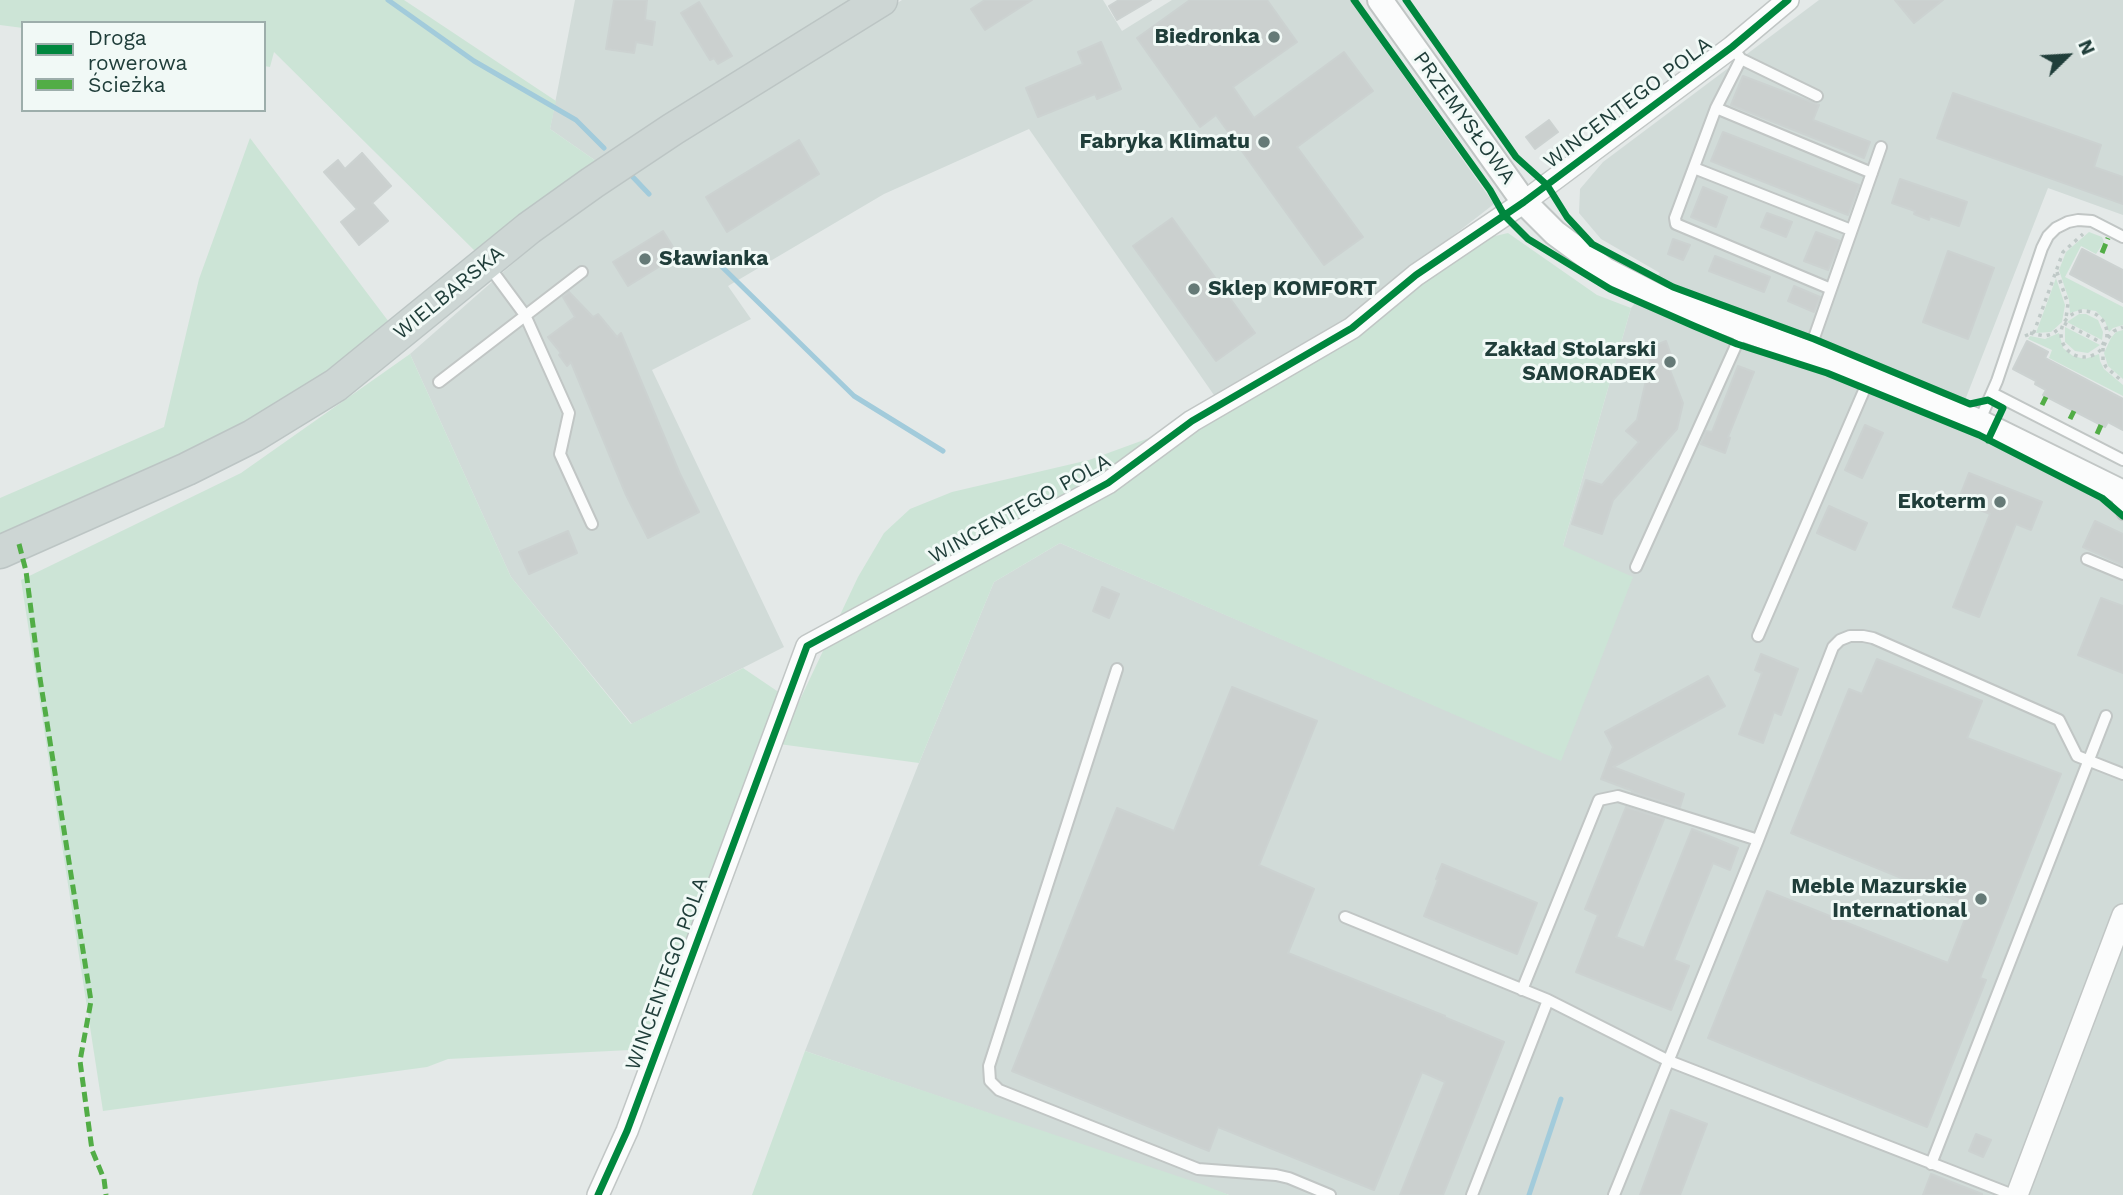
<!DOCTYPE html>
<meta charset="utf-8">
<style>
body{margin:0}
#map{position:relative;width:2123px;height:1195px;overflow:hidden;background:#e4e9e8;font-family:"Work Sans",sans-serif}
canvas{display:block}
.legend{position:absolute;left:21px;top:21px;width:245px;height:91px;box-sizing:border-box;background:#f1f9f6;border:2px solid #9daeab;margin:0;padding:9px 12px;list-style:none;font-size:21px;color:#203e3a}
.legend li{display:flex;align-items:center;gap:14px;height:35px}
.legend b{width:35px;border:2px solid #9daeab}
.north{position:absolute;left:2032px;top:21px;width:70px;height:70px;-webkit-text-stroke:5px #f1f9f6;paint-order:stroke;rotate:66deg;font-size:19px;font-weight:700;line-height:28px;text-align:center;color:#203e3a}
.north::after{content:'';display:block;margin:auto;width:24px;height:32px;background:#203e3a;clip-path:polygon(50% 0,100% 100%,50% 72%,0 100%)}
</style>
<div id="map">
<canvas width="2123" height="1195"></canvas>
<ul class="legend">
<li><b style="height:9px;background:#00873e"></b>Droga rowerowa</li>
<li><b style="height:9px;background:#52ad46"></b>Ścieżka</li>
</ul>
<div class="north">N</div>
</div>
<script>
const g = document.querySelector('canvas').getContext('2d');
g.lineJoin = 'round';
function paint(path, color) {
  g.fillStyle = color;
  g.fill(path, 'evenodd');
}
function poly(rows) {
  const path = new Path2D();
  for (const r of rows) {
    if (r.length === 3) {
      path.moveTo(r[0] + r[2], r[1]);
      path.arc(r[0], r[1], r[2], 0, 2 * Math.PI);
      continue;
    }
    path.moveTo(r[0], r[1]);
    for (let i = 2; i < r.length; i += 2) path.lineTo(r[i], r[i + 1]);
  }
  return path;
}
function stroke(path, color, width, dash) {
  g.strokeStyle = color;
  g.lineWidth = width;
  g.lineCap = dash ? 'butt' : 'round';
  g.setLineDash(dash || []);
  g.stroke(path);
}
function write(font, color, halo, rows, align = 'center') {
  g.font = font + ' "Work Sans",sans-serif';
  g.lineWidth = 6;
  g.setLineDash([]);
  g.textBaseline = 'middle';
  g.strokeStyle = halo;
  g.fillStyle = color;
  for (const [text, x, y, turn = 0] of rows) {
    g.save();
    g.translate(x, y);
    g.rotate((+turn || 0) * Math.PI / 180);
    g.textAlign = isNaN(turn) ? turn : align;
    if (halo) g.strokeText(text, 0, 0);
    g.fillText(text, 0, 0);
    g.restore();
  }
}
paint(poly([
 [575,0,855,0,596,161,550,129],
 [902,0,1103,0,1122,31,1172,0,1350,0,1494,204,1334,328,1216,398,1029,129,884,194,728,286,751,319,652,370,784,647,632,724,511,577,410,354,551,230,661,152],
 [1819,0,2123,0,2123,215,2048,188,1960,413,2123,493,2123,1195,1229,1195,805,1051,919,763,994,582,1060,543,1561,760,1563,546,1631,308,1660,273,1601,239,1579,213,1580,189,1603,162]
]), '#d1dbd8');
paint(poly([
 [0,0,404,0,556,101,550,129,596,161,480,256,274,52,270,67,264,66,264,23,23,23,23,28,0,25],
 [250,138,395,330,229,434,0,535,0,498,164,427,199,279],
 [2089,232,2102,237,2104,242,2096,254,2081,246,2065,277,2123,307,2123,325,2113,328,2109,332,2105,321,2096,311,2083,309,2070,313,2069,300,2059,270,2066,252],
 [1508,233,1597,295,1631,308,1563,546,1633,577,1561,761,1060,543,994,582,919,763,779,744,858,577,884,533,910,509,952,492,1089,460,1152,437,1250,397,1491,237],
 [2056,278,2065,305,2062,322,2051,332,2036,333],
 [2079,314,2086,314,2098,320,2103,332,2102,340,2067,322],
 [2065,327,2100,345,2088,353,2075,351,2065,342],
 [2123,330,2123,379,2108,366,2104,353,2111,338,2116,332],
 [2059,333,2063,348,2073,356,2085,359,2099,354,2100,361,2104,369,2123,385,2123,396,2049,358,2052,350,2028,339,2030,336,2045,339],
 [410,354,511,577,631,724,743,668,780,693,651,1049,448,1059,427,1067,103,1111,21,580,241,473],
 [805,1051,1204,1185,1229,1195,752,1195]
]), '#cce4d6');
stroke(poly([
 [388,0,474,61,576,120,604,148],
 [630,174,649,194],
 [714,259,854,396,943,451],
 [1529,1195,1561,1099]
]), '#a2cbdb', 5);
const building = poly([
 [614,0,647,0,645,20,655,22,652,45,636,42,634,53,606,49,614,0],
 [985,0,1032,0,985,30,971,9,985,0],
 [1119,0,1151,0,1117,20,1109,6,1119,0],
 [1190,0,1267,0,1297,42,1233,87,1254,118,1344,52,1373,91,1297,147,1363,237,1324,265,1216,115,1200,127,1137,38,1190,0],
 [1895,0,1943,0,1914,23,1895,0],
 [699,2,732,56,718,64,714,58,710,60,681,13,699,2],
 [1101,42,1121,89,1097,99,1095,94,1038,117,1026,88,1083,64,1078,52,1101,42],
 [1743,76,1819,105,1813,120,1870,142,1864,158,1731,105,1743,76],
 [1953,93,2101,145,2094,167,2123,177,2123,204,1937,138,1953,93],
 [1549,120,1558,132,1535,149,1526,137,1549,120],
 [1723,132,1859,185,1848,215,1711,161,1723,132],
 [799,140,819,174,727,232,706,197,799,140],
 [362,153,391,186,372,203,388,221,359,245,341,222,357,209,324,172,338,160,345,169,362,153],
 [1900,179,1967,202,1959,226,1930,216,1929,220,1914,214,1915,211,1892,203,1900,179],
 [1703,187,1727,197,1716,227,1691,217,1703,187],
 [1767,213,1792,222,1786,237,1761,227,1767,213],
 [1172,218,1255,333,1216,361,1133,246,1172,218],
 [663,231,678,255,628,286,613,262,663,231],
 [1816,232,1840,241,1828,270,1804,261,1816,232],
 [1673,239,1690,245,1683,260,1668,254,1673,239],
 [2082,249,2123,270,2123,302,2070,274,2082,249],
 [1948,251,1994,268,1968,339,1923,322,1948,251],
 [1715,256,1770,277,1764,292,1709,271,1715,256],
 [1794,286,1820,297,1814,312,1788,301,1794,286],
 [569,292,593,317,598,314,617,337,621,333,680,474,699,512,648,538,626,495,571,362,567,366,559,355,561,353,548,337,575,317,563,297,569,292],
 [1666,341,1672,358,1666,360,1683,403,1677,429,1613,500,1602,534,1572,524,1586,480,1602,485,1639,442,1626,431,1637,420,1647,376,1644,369,1651,366,1646,349,1666,341],
 [2027,341,2048,352,2045,358,2123,399,2123,430,2108,422,2105,427,2043,395,2046,390,2035,384,2036,381,2013,369,2027,341],
 [1738,366,1754,372,1728,437,1730,438,1725,453,1701,444,1706,431,1712,432,1738,366],
 [1865,425,1883,433,1862,478,1845,470,1865,425],
 [1969,473,2042,502,2031,530,2016,524,1979,617,1953,607,1990,514,1958,501,1969,473],
 [1829,506,1867,523,1855,550,1817,533,1829,506],
 [2095,521,2123,534,2123,565,2083,547,2095,521],
 [568,531,577,553,529,574,519,552,568,531],
 [1102,587,1119,594,1109,618,1093,611,1102,587],
 [2101,598,2123,606,2123,673,2078,655,2101,598],
 [1761,654,1798,669,1781,715,1774,712,1763,743,1739,734,1762,673,1755,670,1761,654],
 [1877,659,1982,701,1967,738,2061,774,1980,978,1986,980,1927,1127,1708,1038,1767,891,1948,963,1970,906,1791,833,1849,689,1862,694,1877,659],
 [1708,676,1725,706,1613,767,1684,794,1680,807,1632,792,1633,791,1601,779,1613,747,1605,732,1708,676],
 [1232,687,1317,721,1259,865,1314,889,1288,953,1445,1016,1444,1017,1504,1042,1443,1195,1400,1195,1445,1082,1422,1072,1374,1190,1218,1127,1209,1151,1012,1071,1117,808,1174,831,1232,687],
 [1626,807,1664,819,1616,937,1644,948,1692,829,1738,848,1730,870,1713,863,1674,960,1689,966,1671,1010,1576,972,1598,915,1585,909,1626,807],
 [1442,864,1537,903,1517,954,1424,916,1438,880,1436,879,1442,864],
 [1671,1110,1707,1124,1680,1195,1640,1195,1671,1110],
 [1976,1134,1991,1140,1983,1157,1969,1151,1976,1134],
 [1931,1174,1982,1194,1982,1195,1923,1195,1931,1174]
]);
paint(building, '#cbd0cf');
stroke(building, '#ccd2d1', 2);
const service = poly([
 [1732,47,1741,59,1716,108,1675,218,1676,224,1831,289],
 [1741,59,1817,96],
 [1716,108,1872,173],
 [1694,168,1851,230],
 [488,265,525,315,569,413,560,454,592,524],
 [1809,352,1881,147],
 [439,382,582,272],
 [1992,393,2123,460],
 [1979,422,1997,381,2042,248,2048,236,2056,228,2068,222,2078,220,2092,221,2123,237],
 [2115,494,2123,514],
 [2087,559,2123,574],
 [1636,567,1743,330],
 [1758,636,1869,379],
 [1117,669,989,1066,990,1081,999,1090,1198,1169,1276,1175,1289,1178,1330,1195],
 [1345,917,1548,1000,1669,1061,2013,1195],
 [1522,990,1599,800,1618,796,1758,840],
 [1931,1164,2106,716],
 [1472,1195,1548,1000],
 [1614,1195,1758,840,1833,647,1840,640,1850,636,1863,636,1873,638,2059,720,2077,756,2123,774]
]);
const minor = poly([
 [598,1195,627,1131,807,646,1108,483,1192,421,1352,328,1416,275,1524,202,1732,47,1788,0],
 [2017,1195,2123,915]
]);
const tertiary = poly([
 [1380,0,1524,202,1555,233,1605,270,1660,298,1808,353,1979,422,2123,493]
]);
const primary = poly([
 [0,552,187,469,253,436,336,385,529,228,592,183,673,129,881,0]
]);
stroke(service, '#c1c6c5', 14);
stroke(minor, '#c1c6c5', 24);
stroke(tertiary, '#c1c6c5', 28);
stroke(primary, '#bcc5c4', 35);
stroke(poly([
 [2057,272,2068,304,2066,318],
 [2084,334,23],
 [2064,323,2104,344],
 [2030,333,2045,336,2052,334,2060,328],
 [2025,336,2034,332,2063,252,2083,234],
 [2108,338,2114,331,2123,327],
 [2103,348,2103,361,2106,367,2123,382]
]), '#c0cac8', 3.5, [3.5, 5]);
stroke(service, '#fbfcfc', 10);
stroke(minor, '#fbfcfc', 21);
stroke(tertiary, '#fbfcfc', 24);
stroke(primary, '#cdd6d4', 32);
stroke(poly([
 [2102,253,2108,238],
 [2042,405,2046,397],
 [2070,419,2074,411],
 [2097,434,2101,425],
 [19,544,26,571,39,672,91,1001,80,1061,92,1150,104,1179,106,1195]
]), '#52ad46', 5, [10, 5]);
stroke(poly([
 [1354,0,1490,190,1504,215,1528,239,1610,289,1694,326,1737,344,1827,373,1979,435,2102,498,2123,516],
 [1406,0,1516,157,1547,185,1567,217,1592,244,1673,287,1814,339,1970,404,1988,400,2003,408,1988,440],
 [598,1195,627,1131,807,646,1108,483,1192,421,1352,328,1416,275,1524,202,1732,47,1788,0]
]), '#00873e', 7);
for (const [x, y, r, color] of [
 [1274,37,7,"#657a77"],
 [1264,142,7,"#657a77"],
 [645,259,7,"#657a77"],
 [1194,289,7,"#657a77"],
 [1670,362,7,"#657a77"],
 [2000,502,7,"#657a77"],
 [1981,899,7,"#657a77"]
]) {
  const dot = new Path2D();
  dot.arc(x, y, r, 0, 2 * Math.PI);
  g.fillStyle = color;
  g.fill(dot);
  stroke(dot, '#f1f9f6', 2.5);
}
write('bold 21px', '#203e3a', '#f1f9f6', [
 ["Biedronka",1260,37],
 ["Fabryka Klimatu",1250,142],
 ["Sławianka",659,259,"left"],
 ["Sklep KOMFORT",1208,289,"left"],
 ["Zakład Stolarski",1656,350],
 ["SAMORADEK",1656,374],
 ["Ekoterm",1986,502],
 ["Meble Mazurskie",1967,887],
 ["International",1967,911]
], 'right');
write('21px', '#203e3a', '#f1f9f6', [
 ["WINCENTEGO POLA",1628,103,-37],
 ["PRZEMYSŁOWA",1464,118,54],
 ["WIELBARSKA",449,293,-39],
 ["WINCENTEGO POLA",1020,509,-29],
 ["WINCENTEGO POLA",667,974,-70]
]);
</script>
